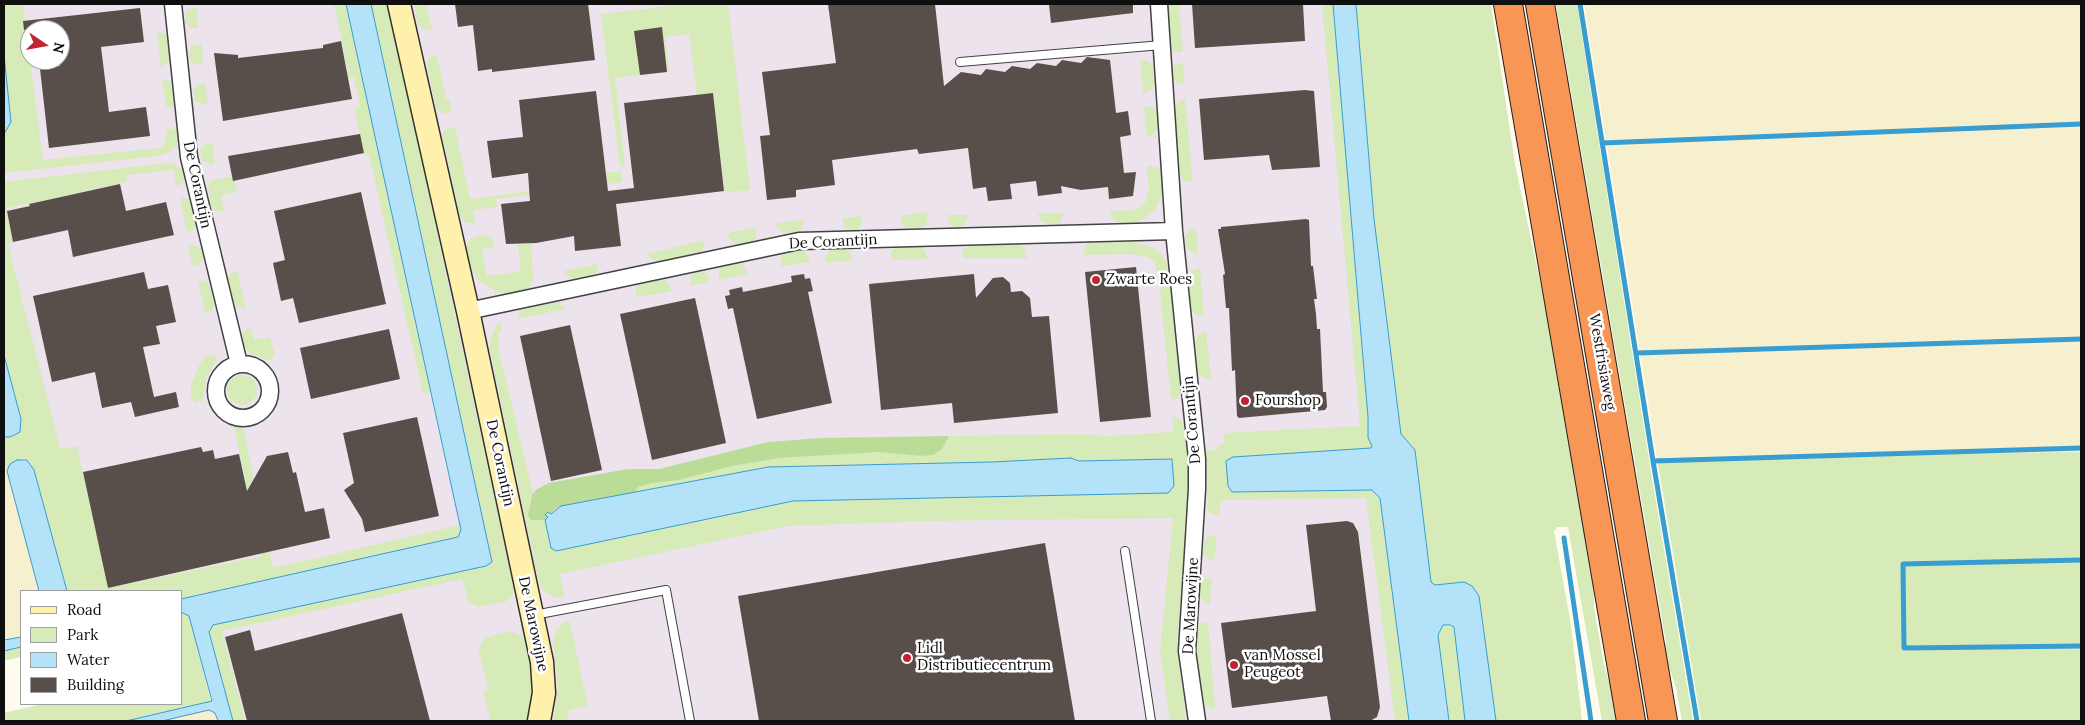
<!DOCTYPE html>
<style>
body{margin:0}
#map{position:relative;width:2085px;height:725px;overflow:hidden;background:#fffbf0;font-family:Lora,serif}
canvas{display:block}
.frame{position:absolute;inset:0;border:5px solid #0f0f0f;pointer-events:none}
.legend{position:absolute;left:20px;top:590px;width:162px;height:115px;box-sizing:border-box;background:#fff;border:1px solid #9f9f9f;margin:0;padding:6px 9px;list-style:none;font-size:15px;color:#0f0f0f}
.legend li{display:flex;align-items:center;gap:10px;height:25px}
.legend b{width:25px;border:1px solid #9f9f9f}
.north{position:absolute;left:20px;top:20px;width:50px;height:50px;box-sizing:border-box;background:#fff;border:1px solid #9f9f9f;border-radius:50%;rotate:102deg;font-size:14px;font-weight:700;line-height:20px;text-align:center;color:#0f0f0f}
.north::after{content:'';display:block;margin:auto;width:18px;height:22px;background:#c32233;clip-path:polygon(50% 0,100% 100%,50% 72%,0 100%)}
</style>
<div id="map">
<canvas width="2085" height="725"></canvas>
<div class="frame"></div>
<ul class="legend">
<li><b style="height:6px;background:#fff1ab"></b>Road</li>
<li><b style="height:14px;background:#d6ebb8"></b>Park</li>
<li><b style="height:14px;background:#b4e2f8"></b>Water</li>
<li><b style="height:14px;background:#584f4b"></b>Building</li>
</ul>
<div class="north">N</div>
</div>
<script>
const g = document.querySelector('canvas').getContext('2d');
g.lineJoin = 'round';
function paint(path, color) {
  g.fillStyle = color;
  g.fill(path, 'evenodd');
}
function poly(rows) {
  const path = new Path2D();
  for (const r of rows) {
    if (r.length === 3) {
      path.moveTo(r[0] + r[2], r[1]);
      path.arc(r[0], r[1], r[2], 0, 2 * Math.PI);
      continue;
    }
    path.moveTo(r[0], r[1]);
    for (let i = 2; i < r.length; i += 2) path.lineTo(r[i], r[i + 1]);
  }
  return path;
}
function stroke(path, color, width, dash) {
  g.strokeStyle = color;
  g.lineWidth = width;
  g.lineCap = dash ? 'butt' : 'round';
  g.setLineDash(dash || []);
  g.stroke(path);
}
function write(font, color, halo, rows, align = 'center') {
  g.font = font + ' Lora,serif';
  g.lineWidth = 5;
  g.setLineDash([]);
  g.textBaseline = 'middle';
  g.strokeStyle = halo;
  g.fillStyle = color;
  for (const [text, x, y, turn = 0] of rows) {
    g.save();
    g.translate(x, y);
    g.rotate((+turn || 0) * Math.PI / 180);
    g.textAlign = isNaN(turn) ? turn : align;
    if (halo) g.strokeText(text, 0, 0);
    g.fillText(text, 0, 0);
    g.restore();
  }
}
paint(poly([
 [4,4,1350,4,1436,721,220,721,181,612,181,591,48,591,4,429,4,149,16,147],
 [30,30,60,30,60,60,30,60]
]), '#ece3ed');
paint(poly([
 [1584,4,2081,4,2081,452,1657,458],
 [4,458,39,591,21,591,21,637,4,640],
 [209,710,215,713,218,721,162,721]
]), '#f6f0cf');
paint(poly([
 [4,4,23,4,43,160,158,148,164,145,168,128,180,131,177,146,170,152,158,156,4,173,4,134,6,132],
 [334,4,346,4,431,391,423,394,369,155,365,156,354,108,360,106,354,77,245,90,244,84,348,71],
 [371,4,388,4,514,590,511,597,505,602,478,607,469,602,462,579,222,631,245,721,233,721,209,632,213,625,486,566,492,562],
 [414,4,426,4,432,30,425,30,418,25],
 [685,4,728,4,750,190,725,193,713,93,697,95,689,34,665,37,669,71,615,78,625,167,620,167,601,14],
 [1167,4,1179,4,1183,52,1175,52,1170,47],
 [1322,4,1333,4,1368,417,1368,438,1372,446,1371,448,1233,457,1226,461,1228,486,1232,492,1372,490,1380,498,1409,721,1395,721,1366,498,1221,500,1219,516,1209,513,1208,509,1206,451,1218,449,1218,445,1225,444,1224,433,1360,426],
 [1356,4,1491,4,1515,164,1567,409,1592,552,1594,608,1604,665,1621,721,1602,721,1568,527,1557,527,1554,531,1571,625,1582,721,1496,721,1492,699,1464,582,1435,585,1431,583,1415,450,1401,434,1374,219],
 [1556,4,1577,4,1651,472,1693,721,1682,721,1676,688,1663,649,1666,643],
 [197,8,198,28,191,28,185,23,185,13,188,9],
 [157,32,165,33,169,38,170,61,161,67],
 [201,44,204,64,198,65,191,62,189,53,192,46],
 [437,55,446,99,449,99,452,112,444,114,436,108,427,65,430,57],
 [1141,60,1148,61,1153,65,1155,83,1151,90,1143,94],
 [1183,64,1185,84,1178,83,1172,78,1171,70,1175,65],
 [162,80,171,82,175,87,176,100,172,108,166,106],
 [205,83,208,103,203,104,195,101,193,89,197,85],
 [1185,99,1193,181,1190,182,1185,181,1180,176,1174,111,1178,102],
 [1144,106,1151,107,1157,111,1158,127,1154,134,1147,138],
 [455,127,470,199,530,191,530,183,621,171,622,182,496,199,497,207,473,210,475,223,466,223,460,216,442,135,445,129],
 [212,143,215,163,210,164,202,160,200,149,206,144],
 [167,163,174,164,183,170,186,177,182,184,176,186,174,170,126,175,127,182,7,208,14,242,8,244,60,449,77,446,109,588,262,556,234,427,243,428,273,568,460,525,461,529,458,537,181,599,181,591,67,591,31,463,27,459,17,460,10,464,7,471,4,458,4,437,18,433,21,428,4,355,4,182],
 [1151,166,1158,168,1162,174,1162,194,1155,210,1139,222,1126,224,1115,222,1111,217,1110,211,1134,210,1145,203,1149,191,1147,167],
 [234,176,237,192,221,195,224,211,215,211,211,206,208,184,214,180],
 [180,198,189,199,193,204,196,225,193,230,187,233],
 [928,212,927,224,922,228,903,227,900,216],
 [1038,213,1064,213,1060,222,1049,225,1040,220],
 [947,215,968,215,968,216,963,226,955,228,949,223],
 [862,216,862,223,857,230,848,230,843,226,843,218],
 [804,219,803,226,797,233,783,232,775,224],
 [756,227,756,238,751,242,735,244,728,236,728,233],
 [1196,228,1198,253,1194,253,1186,248,1185,237,1189,231],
 [481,235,489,236,494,240,494,247,482,249,487,276,521,271,518,245,531,243,533,280,527,291,509,294,497,292,477,279,470,265,466,246,471,239],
 [705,240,704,247,700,253,660,261,651,259,647,254],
 [1134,242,1154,248,1162,255,1169,267,1182,391,1175,400,1171,398,1158,273,1155,263,1148,257,1130,254,1083,255,1086,245,1090,243],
 [1016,244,1024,248,1027,258,963,258,963,250,972,245],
 [192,245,203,249,204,259,199,265,193,266,188,247],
 [897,246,921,247,926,252,927,259,891,260,892,250],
 [833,248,847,249,854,260,826,263,825,256],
 [799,249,806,252,810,262,781,266,781,256,786,252],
 [736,262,743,264,748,274,719,280,719,269,724,265],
 [598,264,597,272,593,275,576,279,569,277,564,271],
 [1200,268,1204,315,1202,316,1197,315,1192,310,1188,280,1192,271],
 [237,270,246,308,237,307,233,302,228,278,231,273],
 [702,271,707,274,709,282,690,286,692,274],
 [661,279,667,281,672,291,636,297,636,287,640,283],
 [198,280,209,283,214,304,212,311,205,314],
 [558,302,566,309,517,319,520,310],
 [498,323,502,327,499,333,498,347,533,493,529,506,541,521,545,520,551,548,793,501,1168,493,1172,459,1079,461,1071,458,992,462,768,467,635,492,638,487,653,483,679,480,732,466,779,458,880,452,921,456,933,455,942,449,949,436,1073,434,1109,436,1174,432,1172,417,1178,418,1185,424,1191,488,1177,641,1186,721,1170,721,1160,650,1173,518,927,521,788,526,560,574,564,597,557,598,547,593,539,584,490,350,490,339],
 [250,327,254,340,270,337,275,354,270,360,266,360,250,353,241,343,242,333],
 [1206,332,1211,379,1209,379,1203,378,1198,374,1195,343,1199,334],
 [206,355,212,355,217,358,216,361,207,376,203,400,196,403,191,398,191,386,198,367],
 [242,390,15],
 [2081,452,2081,721,1701,721,1657,458],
 [1217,535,1214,561,1211,560,1203,554,1204,542,1209,536],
 [1212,578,1210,604,1206,603,1199,597,1199,585,1205,579],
 [181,612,189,616,211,702,126,721,4,721,4,713,42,704,181,704],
 [564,622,570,622,588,706,569,710,568,721,553,721,558,687,553,639,557,629],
 [1208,622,1215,708,1213,709,1202,704,1195,654,1195,634,1200,624],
 [1443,625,1454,627,1465,721,1449,721,1438,635],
 [508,631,523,636,531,666,532,692,527,721,491,721,483,692,489,690,479,652,481,643,486,638],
 [21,647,21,657,4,661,4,651]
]), '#d6ebb8');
paint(poly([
 [949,436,942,449,933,455,921,456,880,452,779,458,732,466,679,480,653,483,638,487,635,492,561,506,555,509,545,520,531,520,528,515,532,495,537,489,549,483,628,469,659,469,768,442,822,438]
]), '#badc97');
const water = poly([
 [346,4,371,4,492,562,486,566,213,625,209,632,233,721,218,721,215,713,209,710,162,721,126,721,212,701,189,616,181,612,181,599,458,537,461,530,346,4],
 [1333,4,1356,4,1374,219,1401,434,1415,450,1431,582,1435,585,1464,582,1472,586,1479,596,1496,721,1465,721,1454,627,1450,625,1443,625,1438,635,1449,721,1409,721,1380,498,1372,490,1232,492,1228,486,1226,461,1233,457,1371,448,1372,446,1368,438,1368,417,1333,4],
 [4,55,11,122,4,134,4,55],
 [4,355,21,419,20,432,10,437,4,437,4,355],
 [1071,458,1079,461,1172,459,1174,486,1168,493,793,501,556,551,551,548,545,520,548,517,545,515,548,512,551,514,561,506,768,467,992,462,1071,458],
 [17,460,27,460,34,470,67,591,39,591,7,471,10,464,17,460],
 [21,637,21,647,4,651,4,640,21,637]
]);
paint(water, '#b4e2f8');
stroke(water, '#389dd1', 1);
stroke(poly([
 [1580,4,1653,461,1697,721],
 [1602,143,2081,124],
 [1637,353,2081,339],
 [1653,461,2081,448],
 [1564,538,1591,721],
 [2081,560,1903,564,1904,648,2081,646]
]), '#389dd1', 5);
paint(poly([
 [455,4,588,4,595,60,492,72,492,69,478,71,473,25,458,27],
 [828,4,935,4,944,86,961,72,981,75,986,69,1005,72,1012,66,1030,69,1037,63,1056,66,1062,60,1081,63,1087,57,1110,60,1116,113,1128,111,1131,135,1120,137,1124,173,1136,172,1133,196,1109,199,1108,187,1081,190,1061,186,1062,193,1038,196,1036,181,1010,184,1012,199,988,201,986,187,973,189,968,148,919,154,917,149,832,160,835,185,796,190,796,197,767,200,760,136,770,135,762,72,836,63],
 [1049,4,1133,4,1133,13,1051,23],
 [1192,4,1303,4,1305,41,1195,48],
 [140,8,144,42,101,47,109,112,146,107,150,136,49,148,40,69,60,66,60,30,24,30,23,21],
 [662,27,667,72,640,75,634,31],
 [341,41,352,99,223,121,214,53,238,55,238,58,323,48,323,45],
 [1305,90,1314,91,1320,167,1272,170,1269,155,1204,160,1199,99],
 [596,91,608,191,634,188,624,103,713,93,724,191,616,204,621,246,575,251,574,236,536,243,506,244,501,204,530,201,528,173,492,178,487,141,523,137,519,100],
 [360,134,364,153,233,181,228,156],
 [120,184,126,211,166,202,174,235,73,257,68,230,13,242,7,211,30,206,29,204],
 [361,192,386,304,299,323,293,298,281,301,273,263,285,260,274,211],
 [1306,219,1309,220,1311,266,1313,266,1317,299,1314,299,1316,314,1317,329,1320,329,1323,392,1326,392,1327,407,1325,410,1239,418,1237,416,1235,370,1232,371,1229,308,1226,308,1223,275,1225,274,1218,229,1221,229,1221,227],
 [1136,267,1151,417,1100,422,1085,272],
 [144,272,148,289,168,285,176,322,156,326,160,344,143,347,154,397,176,392,179,407,135,417,131,402,102,408,95,372,52,382,33,296],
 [804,274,805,279,810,278,813,291,808,292,832,403,757,419,733,308,728,309,725,296,730,295,729,290,742,287,743,292,768,287,792,282,791,276],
 [974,274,976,298,993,278,1003,277,1010,283,1011,292,1022,291,1030,298,1032,317,1049,316,1058,413,954,423,952,403,881,410,869,284],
 [695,298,726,443,652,460,620,314],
 [570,325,602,470,551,481,520,336],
 [389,329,400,379,311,399,300,348],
 [417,417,439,516,365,532,362,519,344,490,354,483,343,433],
 [201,447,203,452,213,450,215,459,239,454,247,491,267,456,288,452,293,473,296,472,305,512,324,508,330,538,108,588,83,472],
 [1347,521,1353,523,1358,532,1380,707,1377,717,1370,721,1331,721,1327,696,1232,708,1221,623,1316,611,1306,525],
 [1045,543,1075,721,759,721,738,596],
 [402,613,430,721,247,721,225,637,250,630,255,651]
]), '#584f4b');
const lane = poly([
 [960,62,1162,45],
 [1125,551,1151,721],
 [534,615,666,590,690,721]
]);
const street = poly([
 [173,4,189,157,239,364],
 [1159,4,1174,231,1197,459,1197,489,1187,651,1197,721],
 [468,311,799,241,1174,231],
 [243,391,27]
]);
const secondary = poly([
 [399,4,468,311,542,662,544,693,539,721]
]);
const highway = poly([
 [1508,4,1631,721],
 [1540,4,1663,721]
]);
stroke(lane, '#424242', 10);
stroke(street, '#424242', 19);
stroke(secondary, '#313131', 25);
stroke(highway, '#202020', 30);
stroke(lane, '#fff', 8);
stroke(street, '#fff', 16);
stroke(secondary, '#fff1ab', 22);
stroke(highway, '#f89656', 28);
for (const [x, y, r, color] of [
 [1096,280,5,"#c32233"],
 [1245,401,5,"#c32233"],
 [907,658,5,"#c32233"],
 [1234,665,5,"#c32233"]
]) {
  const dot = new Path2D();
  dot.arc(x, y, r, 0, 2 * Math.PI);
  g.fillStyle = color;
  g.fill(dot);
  stroke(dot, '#fff', 2);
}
write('15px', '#0f0f0f', '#fff', [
 ["De Corantijn",197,185,78],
 ["De Corantijn",833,242,-3],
 ["Westfrisiaweg",1602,362,80],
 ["De Corantijn",1192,420,-95],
 ["De Corantijn",500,463,78],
 ["De Marowijne",1191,606,-87],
 ["De Marowijne",533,624,78]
]);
write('15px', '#0f0f0f', '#fff', [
 ["Zwarte Roes",1106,280],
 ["Fourshop",1255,401],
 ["Lidl",917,649],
 ["Distributiecentrum",917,666],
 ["van Mossel",1244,656],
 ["Peugeot",1244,673]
], 'left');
</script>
